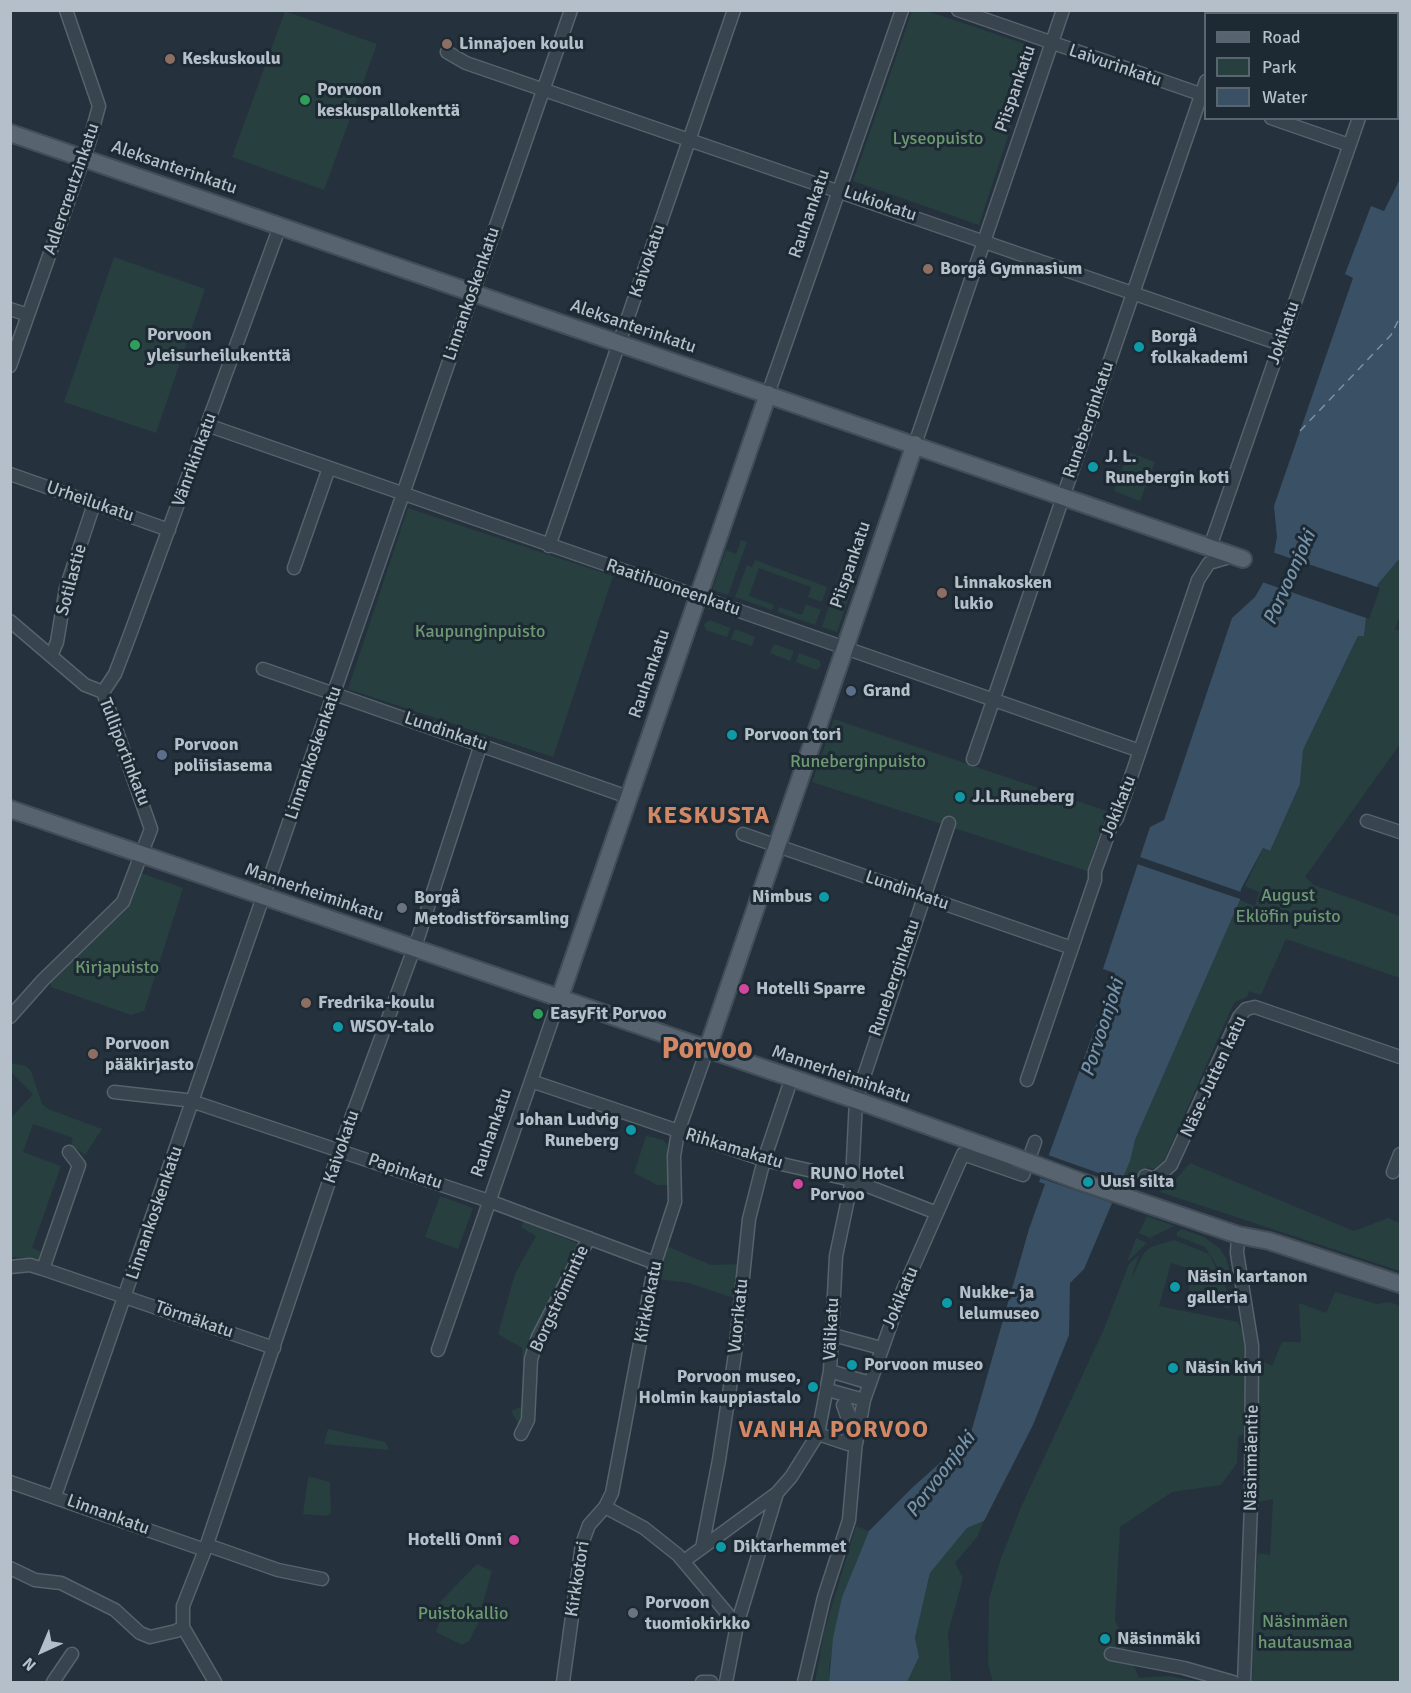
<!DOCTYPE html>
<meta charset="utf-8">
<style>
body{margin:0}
#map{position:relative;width:1411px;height:1693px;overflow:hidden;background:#25323e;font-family:Signika,sans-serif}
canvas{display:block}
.frame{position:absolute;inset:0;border:12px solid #b4bfc9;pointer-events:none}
.legend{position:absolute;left:1204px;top:12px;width:195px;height:108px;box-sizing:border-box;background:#1d2933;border:2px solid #59656f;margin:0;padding:8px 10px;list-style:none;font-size:18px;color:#b4bfc9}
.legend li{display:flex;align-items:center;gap:12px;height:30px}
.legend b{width:30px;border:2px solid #59656f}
.north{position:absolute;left:12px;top:1621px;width:60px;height:60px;-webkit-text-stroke:4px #1d2933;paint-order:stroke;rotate:224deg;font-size:16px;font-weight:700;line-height:24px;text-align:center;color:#b4bfc9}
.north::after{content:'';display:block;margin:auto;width:21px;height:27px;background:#b4bfc9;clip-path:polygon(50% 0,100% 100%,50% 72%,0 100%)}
</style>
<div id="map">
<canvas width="1411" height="1693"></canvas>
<div class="frame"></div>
<ul class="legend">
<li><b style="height:8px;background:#57636e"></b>Road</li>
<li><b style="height:16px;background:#273f3f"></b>Park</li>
<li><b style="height:16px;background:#395065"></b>Water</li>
</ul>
<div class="north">N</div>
</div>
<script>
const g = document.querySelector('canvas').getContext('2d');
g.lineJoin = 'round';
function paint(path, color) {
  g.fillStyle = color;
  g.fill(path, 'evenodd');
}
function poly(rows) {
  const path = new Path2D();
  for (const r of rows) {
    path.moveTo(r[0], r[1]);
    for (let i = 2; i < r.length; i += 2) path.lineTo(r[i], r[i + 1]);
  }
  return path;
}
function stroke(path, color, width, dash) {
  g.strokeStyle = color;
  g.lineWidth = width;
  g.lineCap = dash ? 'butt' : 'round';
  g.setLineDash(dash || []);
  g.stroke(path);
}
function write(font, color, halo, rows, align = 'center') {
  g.font = font + ' Signika,sans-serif';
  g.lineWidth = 6;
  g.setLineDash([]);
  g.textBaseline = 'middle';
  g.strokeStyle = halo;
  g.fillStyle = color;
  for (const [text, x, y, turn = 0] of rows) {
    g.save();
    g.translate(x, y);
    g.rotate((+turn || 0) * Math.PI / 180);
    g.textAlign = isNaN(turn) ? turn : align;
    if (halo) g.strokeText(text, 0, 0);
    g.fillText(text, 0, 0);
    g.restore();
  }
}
paint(poly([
 [285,11,377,44,324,190,232,157],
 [912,11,927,11,1037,48,979,225,853,181],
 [114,257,205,289,156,433,64,402],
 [1128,452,1155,462,1140,501,1114,491],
 [408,508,613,576,553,757,348,689],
 [741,540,747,542,728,595,712,590,726,550,736,554],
 [1400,558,1400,616,1395,629,1400,631,1400,744,1305,877,1314,885,1400,916,1400,978,1286,939,1261,995,1249,991,1247,997,1235,1002,1231,1009,1159,1172,1148,1167,1133,1183,1122,1179,1135,1140,1240,900,1255,906,1259,892,1245,886,1263,848,1270,851,1300,784,1303,750,1358,636,1364,636,1366,618,1378,584],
 [755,560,827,587,822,602,808,597,811,587,759,568,749,596,774,605,772,610,735,597,747,565,752,567],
 [843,563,859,569,837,632,822,627],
 [806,604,821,610,815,625,778,612,779,607,802,615],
 [710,620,730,628,727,637,706,630,704,624],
 [735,629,755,637,752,646,731,639],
 [774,644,794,651,790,661,770,653],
 [799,653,819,660,821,666,816,670,796,662],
 [834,719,1107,811,1087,871,812,782],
 [141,873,183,888,144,1011,131,1015,51,987,51,979,131,900],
 [11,1063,26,1066,31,1071,42,1104,48,1109,102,1129,85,1155,71,1145,73,1138,33,1124,23,1152,61,1166,32,1248,42,1252,39,1259,11,1257,11,1118,33,1094,11,1072],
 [646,1136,663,1140,667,1144,670,1185,657,1185,634,1173],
 [1190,1163,1354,1231,1388,1218,1400,1223,1400,1271,1160,1192,1176,1179],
 [440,1196,473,1208,458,1249,425,1237],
 [1147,1216,1174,1226,1150,1238,1139,1233],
 [524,1221,578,1244,527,1351,537,1357,538,1381,531,1425,525,1435,511,1411,525,1405,522,1348,498,1334,515,1274,536,1236,521,1227],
 [1182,1229,1204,1237,1220,1249,1226,1258,1233,1285,1227,1282,1205,1247,1177,1236,1177,1232],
 [1136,1238,1147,1243,1127,1262],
 [1174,1240,1209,1254,1232,1300,1229,1309,1189,1293,1191,1269,1171,1263,1159,1306,1238,1322,1244,1335,1249,1379,1249,1431,1238,1437,1237,1463,1221,1485,1172,1492,1120,1527,1115,1620,1139,1678,1169,1676,1201,1682,993,1682,988,1664,989,1599,1000,1561,1021,1507,1104,1329,1129,1264,1139,1255,1131,1279,1144,1253,1151,1247],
 [664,1245,711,1265,741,1264,737,1299,689,1283,657,1279],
 [1335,1292,1377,1304,1390,1302,1400,1306,1400,1682,1258,1682,1252,1681,1256,1569,1258,1553,1270,1555,1273,1499,1258,1502,1258,1359,1272,1366,1282,1342,1301,1342,1299,1303,1326,1313],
 [328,1429,385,1442,389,1450,324,1444],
 [311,1477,330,1482,331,1513,327,1516,303,1514,308,1478],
 [984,1521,977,1537,955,1563,963,1578,948,1633,951,1682,907,1682,919,1657,915,1638,930,1573,967,1528],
 [856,1526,869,1531,842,1597,829,1667,829,1682,815,1682,824,1632],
 [477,1564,492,1571,482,1606,482,1616,469,1641,462,1645,436,1632,445,1607,439,1603]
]), '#273f3f');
paint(poly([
 [1400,179,1400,558,1378,584,1366,618,1364,636,1358,636,1303,750,1300,784,1270,851,1263,848,1241,889,1240,900,1135,1140,1130,1161,1084,1269,1070,1283,1069,1335,1033,1425,984,1521,967,1528,930,1573,915,1638,919,1657,907,1682,829,1682,833,1638,842,1597,869,1531,913,1487,970,1436,1029,1229,1045,1184,1039,1182,1115,973,1103,969,1150,827,1164,820,1232,618,1255,597,1271,569,1277,537,1274,506,1353,278,1345,274,1371,206,1384,211]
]), '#395065');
paint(poly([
 [1272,552,1380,588,1369,619,1262,582],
 [1137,856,1244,893,1243,900,1134,863],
 [1045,1154,1124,1182,1115,1204,1037,1177]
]), '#25323e');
stroke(poly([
 [1300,431,1391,335,1400,317]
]), '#7593ab', 1.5, [8, 6]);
const minor = poly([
 [958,10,1206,96],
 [1229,14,1230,10],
 [1395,14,1396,10],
 [447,52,466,63,1280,344],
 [1271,118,1349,145],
 [10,309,28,315],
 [10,366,89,143,99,106,66,10],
 [768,394,902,10],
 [207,425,1140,751],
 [915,444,1063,10],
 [10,474,169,530],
 [549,546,734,10],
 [1210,547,1359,118],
 [294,568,329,468],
 [10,621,85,685,103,692,151,829,123,902,43,980,10,1017],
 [51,656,57,642,66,588,94,504],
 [263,669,628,797],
 [103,692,115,674,128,640,280,226],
 [973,759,1206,81],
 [1367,821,1400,832],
 [743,834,1072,948],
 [1027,1080,1095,880,1095,871,1103,849,1111,826,1117,818,1198,580,1209,563,1233,556],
 [531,1081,764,1160,852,1180,937,1213],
 [114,1092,186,1100,200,1104,489,1201,655,1263],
 [1393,1172,1400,1154],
 [1145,1176,1155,1179,1171,1165,1239,1017,1246,1009,1255,1007,1400,1057],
 [1238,1235,1237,1253,1252,1346,1251,1505,1244,1682],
 [10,1267,30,1265,43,1269,274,1348],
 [43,1269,79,1165,69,1152],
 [833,1335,881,1348],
 [438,1350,559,1000],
 [830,1371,870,1383,864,1400,856,1444,850,1444,852,1421,845,1404,843,1405,849,1422,848,1444,818,1434,830,1371],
 [828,1390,864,1400],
 [521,1434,528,1420,531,1359,538,1337,589,1238],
 [10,1482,205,1550],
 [55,1496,571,10],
 [605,1507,644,1528,678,1555,737,1625],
 [207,1545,278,1570,322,1579],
 [702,1548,719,1460,735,1354,749,1219,764,1160,788,1089],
 [684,1561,777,1493],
 [10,1568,35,1580,61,1583,115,1610,140,1633,150,1637,176,1631,183,1627],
 [1111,1654,1184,1668,1233,1682],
 [53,1682,72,1654],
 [215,1682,183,1627,183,1606,205,1550,342,1143,419,935,481,744],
 [563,1682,582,1544,589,1525,605,1507,612,1493,655,1263,675,1202,674,1156,678,1132,707,1050],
 [702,1682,711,1682],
 [726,1682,737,1625,777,1493,791,1477,818,1434,830,1371,836,1256,852,1180,856,1100,949,823],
 [804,1682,824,1597,849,1520,856,1440,864,1400,903,1290,963,1154,1023,1175,1035,1142]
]);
const major = poly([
 [10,133,1243,559],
 [10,809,856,1100,1015,1157],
 [559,1000,768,394],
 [707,1050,915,444],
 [1079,1181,1238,1235,1269,1241,1400,1284]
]);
stroke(minor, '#56626c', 15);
stroke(major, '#414d57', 20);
stroke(minor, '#38444e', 12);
stroke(major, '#57636e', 16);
const majorBridge = poly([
 [1015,1157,1079,1181]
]);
stroke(majorBridge, '#414d57', 20, []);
stroke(majorBridge, '#57636e', 16);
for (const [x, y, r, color] of [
 [447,44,6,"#8d6e63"],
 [170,59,6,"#8d6e63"],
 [305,100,6,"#2e9e5b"],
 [928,269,6,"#8d6e63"],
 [135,345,6,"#2e9e5b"],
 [1139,347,6,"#0f9aa8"],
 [1093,467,6,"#0f9aa8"],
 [942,593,6,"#8d6e63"],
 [851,691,6,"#5c6f8a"],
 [732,735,6,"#0f9aa8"],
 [162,755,6,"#5c6f8a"],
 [960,797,6,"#0f9aa8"],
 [824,897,6,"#0f9aa8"],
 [402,908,6,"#6b7280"],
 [744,989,6,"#d1479c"],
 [306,1003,6,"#8d6e63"],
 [538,1014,6,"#2e9e5b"],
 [338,1027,6,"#0f9aa8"],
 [93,1054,6,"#8d6e63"],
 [631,1130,6,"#0f9aa8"],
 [1088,1182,6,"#0f9aa8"],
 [798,1184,6,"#d1479c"],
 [1175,1287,6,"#0f9aa8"],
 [947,1303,6,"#0f9aa8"],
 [852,1365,6,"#0f9aa8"],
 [1173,1368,6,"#0f9aa8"],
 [813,1387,6,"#0f9aa8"],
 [514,1540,6,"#d1479c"],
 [721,1547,6,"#0f9aa8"],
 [633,1613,6,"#6b7280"],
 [1105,1639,6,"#0f9aa8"]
]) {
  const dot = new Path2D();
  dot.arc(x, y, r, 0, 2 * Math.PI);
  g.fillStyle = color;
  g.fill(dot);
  stroke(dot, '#1d2933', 2);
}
write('bold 18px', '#b4bfc9', '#1d2933', [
 ["Linnajoen koulu",459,44],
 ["Keskuskoulu",182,59],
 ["Porvoon",317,90],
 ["keskuspallokenttä",317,111],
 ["Borgå Gymnasium",940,269],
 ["Porvoon",147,335],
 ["yleisurheilukenttä",147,356],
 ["Borgå",1151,337],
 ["folkakademi",1151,358],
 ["J. L.",1105,457],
 ["Runebergin koti",1105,478],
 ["Linnakosken",954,583],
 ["lukio",954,604],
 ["Grand",863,691],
 ["Porvoon tori",744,735],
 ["Porvoon",174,745],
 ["poliisiasema",174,766],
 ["J.L.Runeberg",972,797],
 ["Nimbus",812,897,"right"],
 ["Borgå",414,898],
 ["Metodistförsamling",414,919],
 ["Hotelli Sparre",756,989],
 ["Fredrika-koulu",318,1003],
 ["EasyFit Porvoo",550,1014],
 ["WSOY-talo",350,1027],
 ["Porvoon",105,1044],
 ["pääkirjasto",105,1065],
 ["Johan Ludvig",619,1120,"right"],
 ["Runeberg",619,1141,"right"],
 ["RUNO Hotel",810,1174],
 ["Porvoo",810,1195],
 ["Uusi silta",1100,1182],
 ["Näsin kartanon",1187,1277],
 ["galleria",1187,1298],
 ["Nukke- ja",959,1293],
 ["lelumuseo",959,1314],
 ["Porvoon museo",864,1365],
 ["Näsin kivi",1185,1368],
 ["Porvoon museo,",801,1377,"right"],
 ["Holmin kauppiastalo",801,1398,"right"],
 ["Hotelli Onni",502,1540,"right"],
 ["Diktarhemmet",733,1547],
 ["Porvoon",645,1603],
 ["tuomiokirkko",645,1624],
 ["Näsinmäki",1117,1639]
], 'left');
write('18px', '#b4bfc9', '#1d2933', [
 ["Laivurinkatu",1115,66,19],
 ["Piispankatu",1016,89,-71],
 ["Aleksanterinkatu",174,168,19],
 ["Adlercreutzinkatu",72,189,-71],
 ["Lukiokatu",880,204,19],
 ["Rauhankatu",810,214,-71],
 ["Kaivokatu",648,261,-71],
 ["Linnankoskenkatu",472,294,-71],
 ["Aleksanterinkatu",633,327,19],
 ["Jokikatu",1284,333,-71],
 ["Runeberginkatu",1089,420,-71],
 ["Vänrikinkatu",195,460,-70],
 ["Urheilukatu",90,502,19],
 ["Piispankatu",851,565,-71],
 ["Sotilastie",72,580,-75],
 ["Raatihuoneenkatu",673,588,19],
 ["Rauhankatu",650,674,-71],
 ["Lundinkatu",446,732,19],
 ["Tulliportinkatu",124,752,69],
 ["Linnankoskenkatu",314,753,-71],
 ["Jokikatu",1119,807,-68],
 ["Lundinkatu",907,891,19],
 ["Mannerheiminkatu",314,893,19],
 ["Runeberginkatu",895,978,-71],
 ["Mannerheiminkatu",841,1075,19],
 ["Näse-Jutten katu",1214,1077,-65],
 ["Rauhankatu",492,1133,-71],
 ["Kaivokatu",342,1147,-71],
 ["Rihkamakatu",734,1149,17],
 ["Papinkatu",405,1172,19],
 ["Linnankoskenkatu",155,1213,-71],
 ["Jokikatu",901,1298,-67],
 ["Borgströmintie",560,1299,-65],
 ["Kirkkokatu",649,1302,-79],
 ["Vuorikatu",739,1316,-84],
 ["Törmäkatu",194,1320,19],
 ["Välikatu",832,1329,-87],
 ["Näsinmäentie",1252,1458,-89],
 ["Linnankatu",108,1515,20],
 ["Kirkkotori",578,1579,-81]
]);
write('18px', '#6c9971', '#1d2933', [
 ["Lyseopuisto",938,139],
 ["Kaupunginpuisto",480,632],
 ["Runeberginpuisto",858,762],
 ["August",1288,896],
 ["Eklöfin puisto",1288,917],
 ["Kirjapuisto",117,968],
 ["Puistokallio",463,1614],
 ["Näsinmäen",1305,1622],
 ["hautausmaa",1305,1643]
]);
write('italic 20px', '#7593ab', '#1d2933', [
 ["Porvoonjoki",1290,578,-66],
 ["Porvoonjoki",1103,1028,-72],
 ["Porvoonjoki",941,1475,-53]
]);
g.letterSpacing = '1.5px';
write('bold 24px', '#d38865', '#1d2933', [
 ["KESKUSTA",709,817],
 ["VANHA PORVOO",834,1431]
]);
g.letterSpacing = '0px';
write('bold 30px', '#d38865', '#1d2933', [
 ["Porvoo",707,1050]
]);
</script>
